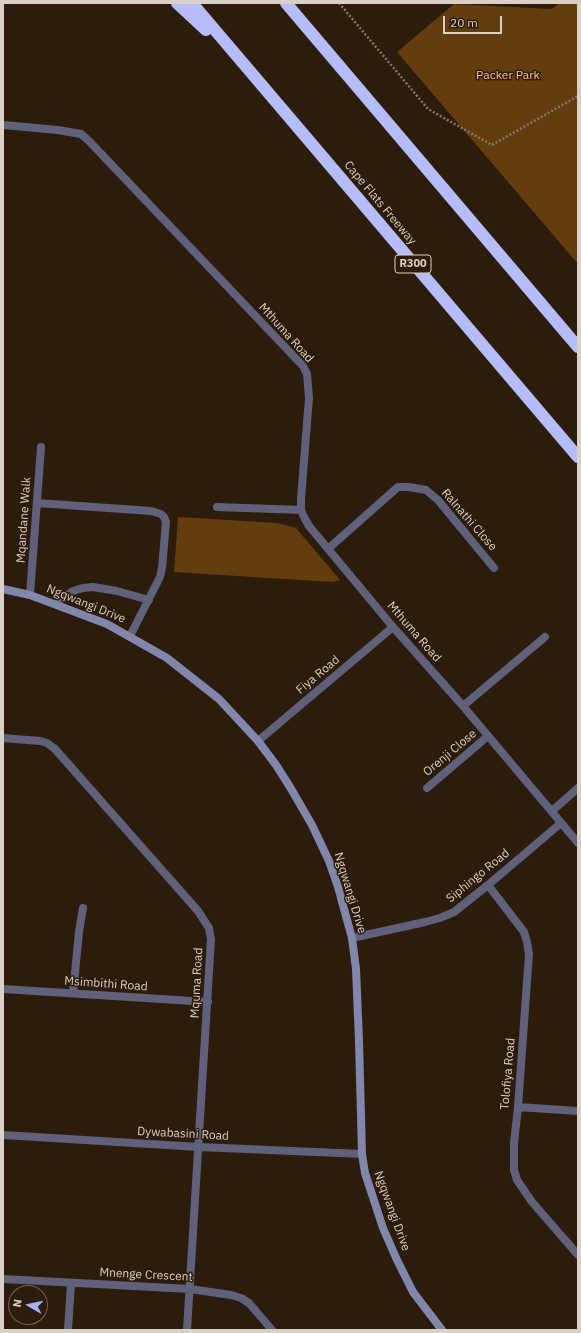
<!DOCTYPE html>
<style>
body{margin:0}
#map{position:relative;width:581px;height:1333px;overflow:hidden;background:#2c1c0b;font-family:"IBM Plex Sans",sans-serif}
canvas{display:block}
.frame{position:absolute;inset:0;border:4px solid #dbd0c5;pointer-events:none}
.north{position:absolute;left:8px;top:1285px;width:40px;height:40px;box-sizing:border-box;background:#2c1c0b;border:1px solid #726455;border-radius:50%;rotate:279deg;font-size:11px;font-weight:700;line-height:16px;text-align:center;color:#dbd0c5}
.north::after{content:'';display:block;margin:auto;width:14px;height:18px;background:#a7b0fc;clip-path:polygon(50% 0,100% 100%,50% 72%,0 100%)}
.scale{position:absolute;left:443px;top:16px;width:59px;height:18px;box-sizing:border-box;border:2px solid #dbd0c5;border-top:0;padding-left:5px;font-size:12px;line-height:14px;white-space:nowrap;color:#dbd0c5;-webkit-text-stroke:3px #2c1c0b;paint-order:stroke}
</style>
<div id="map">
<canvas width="581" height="1333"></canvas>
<div class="frame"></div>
<div class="north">N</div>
<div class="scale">20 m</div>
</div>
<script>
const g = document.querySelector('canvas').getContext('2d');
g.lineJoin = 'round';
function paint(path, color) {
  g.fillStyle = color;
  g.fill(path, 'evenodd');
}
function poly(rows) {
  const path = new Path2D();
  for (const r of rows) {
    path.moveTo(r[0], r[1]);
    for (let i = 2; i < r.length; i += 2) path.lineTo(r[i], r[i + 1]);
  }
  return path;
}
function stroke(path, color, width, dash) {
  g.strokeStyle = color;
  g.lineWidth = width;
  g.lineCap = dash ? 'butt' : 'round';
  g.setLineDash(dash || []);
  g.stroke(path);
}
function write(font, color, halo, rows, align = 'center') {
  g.font = font + ' "IBM Plex Sans",sans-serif';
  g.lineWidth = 3;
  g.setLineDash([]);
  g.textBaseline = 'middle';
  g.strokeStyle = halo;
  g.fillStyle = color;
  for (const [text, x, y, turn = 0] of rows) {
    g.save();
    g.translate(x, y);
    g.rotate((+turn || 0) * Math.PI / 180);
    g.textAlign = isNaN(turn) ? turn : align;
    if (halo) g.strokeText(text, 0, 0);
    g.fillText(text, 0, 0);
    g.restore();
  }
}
paint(poly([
 [560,3,578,3,578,264,397,52,454,4,551,9],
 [178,517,278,523,296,528,340,580,333,582,174,572]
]), '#633d0d');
stroke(poly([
 [339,3,428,109,492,145,578,96]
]), '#857769', 2.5, [2, 2]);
stroke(poly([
 [55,604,73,591,83,588,93,587,117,591,149,600]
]), '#5e6179', 8);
stroke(poly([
 [3,125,58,130,81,134,89,141,303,366,307,374,309,398,301,499,301,510,304,517,309,526,393,627,463,706,578,843],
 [37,503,151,511,161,514,164,517,166,522,162,568,160,577,130,636],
 [217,507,301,510],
 [329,548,398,487,409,487,426,490,438,500,494,568],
 [30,595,41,447],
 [463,706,545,637],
 [3,738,40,741,47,743,55,749,198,911,209,928,211,939,187,1330],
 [258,741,393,627],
 [427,788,488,736],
 [552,811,578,788],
 [488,885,524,932,527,942,529,954,518,1107,514,1143,514,1170,517,1180,532,1202,578,1255],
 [352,938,425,922,440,918,454,912,488,885,561,823],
 [3,989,208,1002],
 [73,993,79,932,83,908],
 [518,1107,578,1111],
 [3,1135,199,1147,362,1154],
 [3,1279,190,1289,231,1295,241,1298,249,1303,272,1330],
 [68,1330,71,1283]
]), '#5e6179', 8);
stroke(poly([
 [3,589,30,595,107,624,167,658,219,699,258,741,276,765,290,787,312,825,329,861,338,887,352,938,356,969,359,1041,362,1154,365,1173,383,1228,397,1260,413,1292,442,1330]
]), '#8186ac', 8);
stroke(poly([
 [177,3,206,30],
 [192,3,578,457],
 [286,3,578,347]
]), '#b5bdf8', 12);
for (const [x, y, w] of [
 [413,264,36]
]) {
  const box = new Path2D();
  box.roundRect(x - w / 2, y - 9, w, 18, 3);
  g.fillStyle = '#2c1c0b';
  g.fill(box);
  stroke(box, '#dbd0c5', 1);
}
write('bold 11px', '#dbd0c5', null, [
 ["R300",413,264]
]);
write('12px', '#fcc892', '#2c1c0b', [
 ["Packer Park",508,76]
]);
write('12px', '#dbd0c5', '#2c1c0b', [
 ["Cape Flats Freeway",380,203,50],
 ["Mthuma Road",286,333,48],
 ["Mqandane Walk",24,520,-86],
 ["Ralnathi Close",469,520,49],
 ["Ngqwangi Drive",86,604,22],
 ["Mthuma Road",414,632,49],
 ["Fiya Road",318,675,-40],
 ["Orenji Close",450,753,-40],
 ["Siphingo Road",478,876,-39],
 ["Ngqwangi Drive",350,893,73],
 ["Mquma Road",197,983,-87],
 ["Msimbithi Road",106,984,4],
 ["Tolofiya Road",508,1074,-85],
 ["Dywabasini Road",183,1134,3],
 ["Ngqwangi Drive",392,1211,70],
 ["Mnenge Crescent",146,1275,3]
]);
</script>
